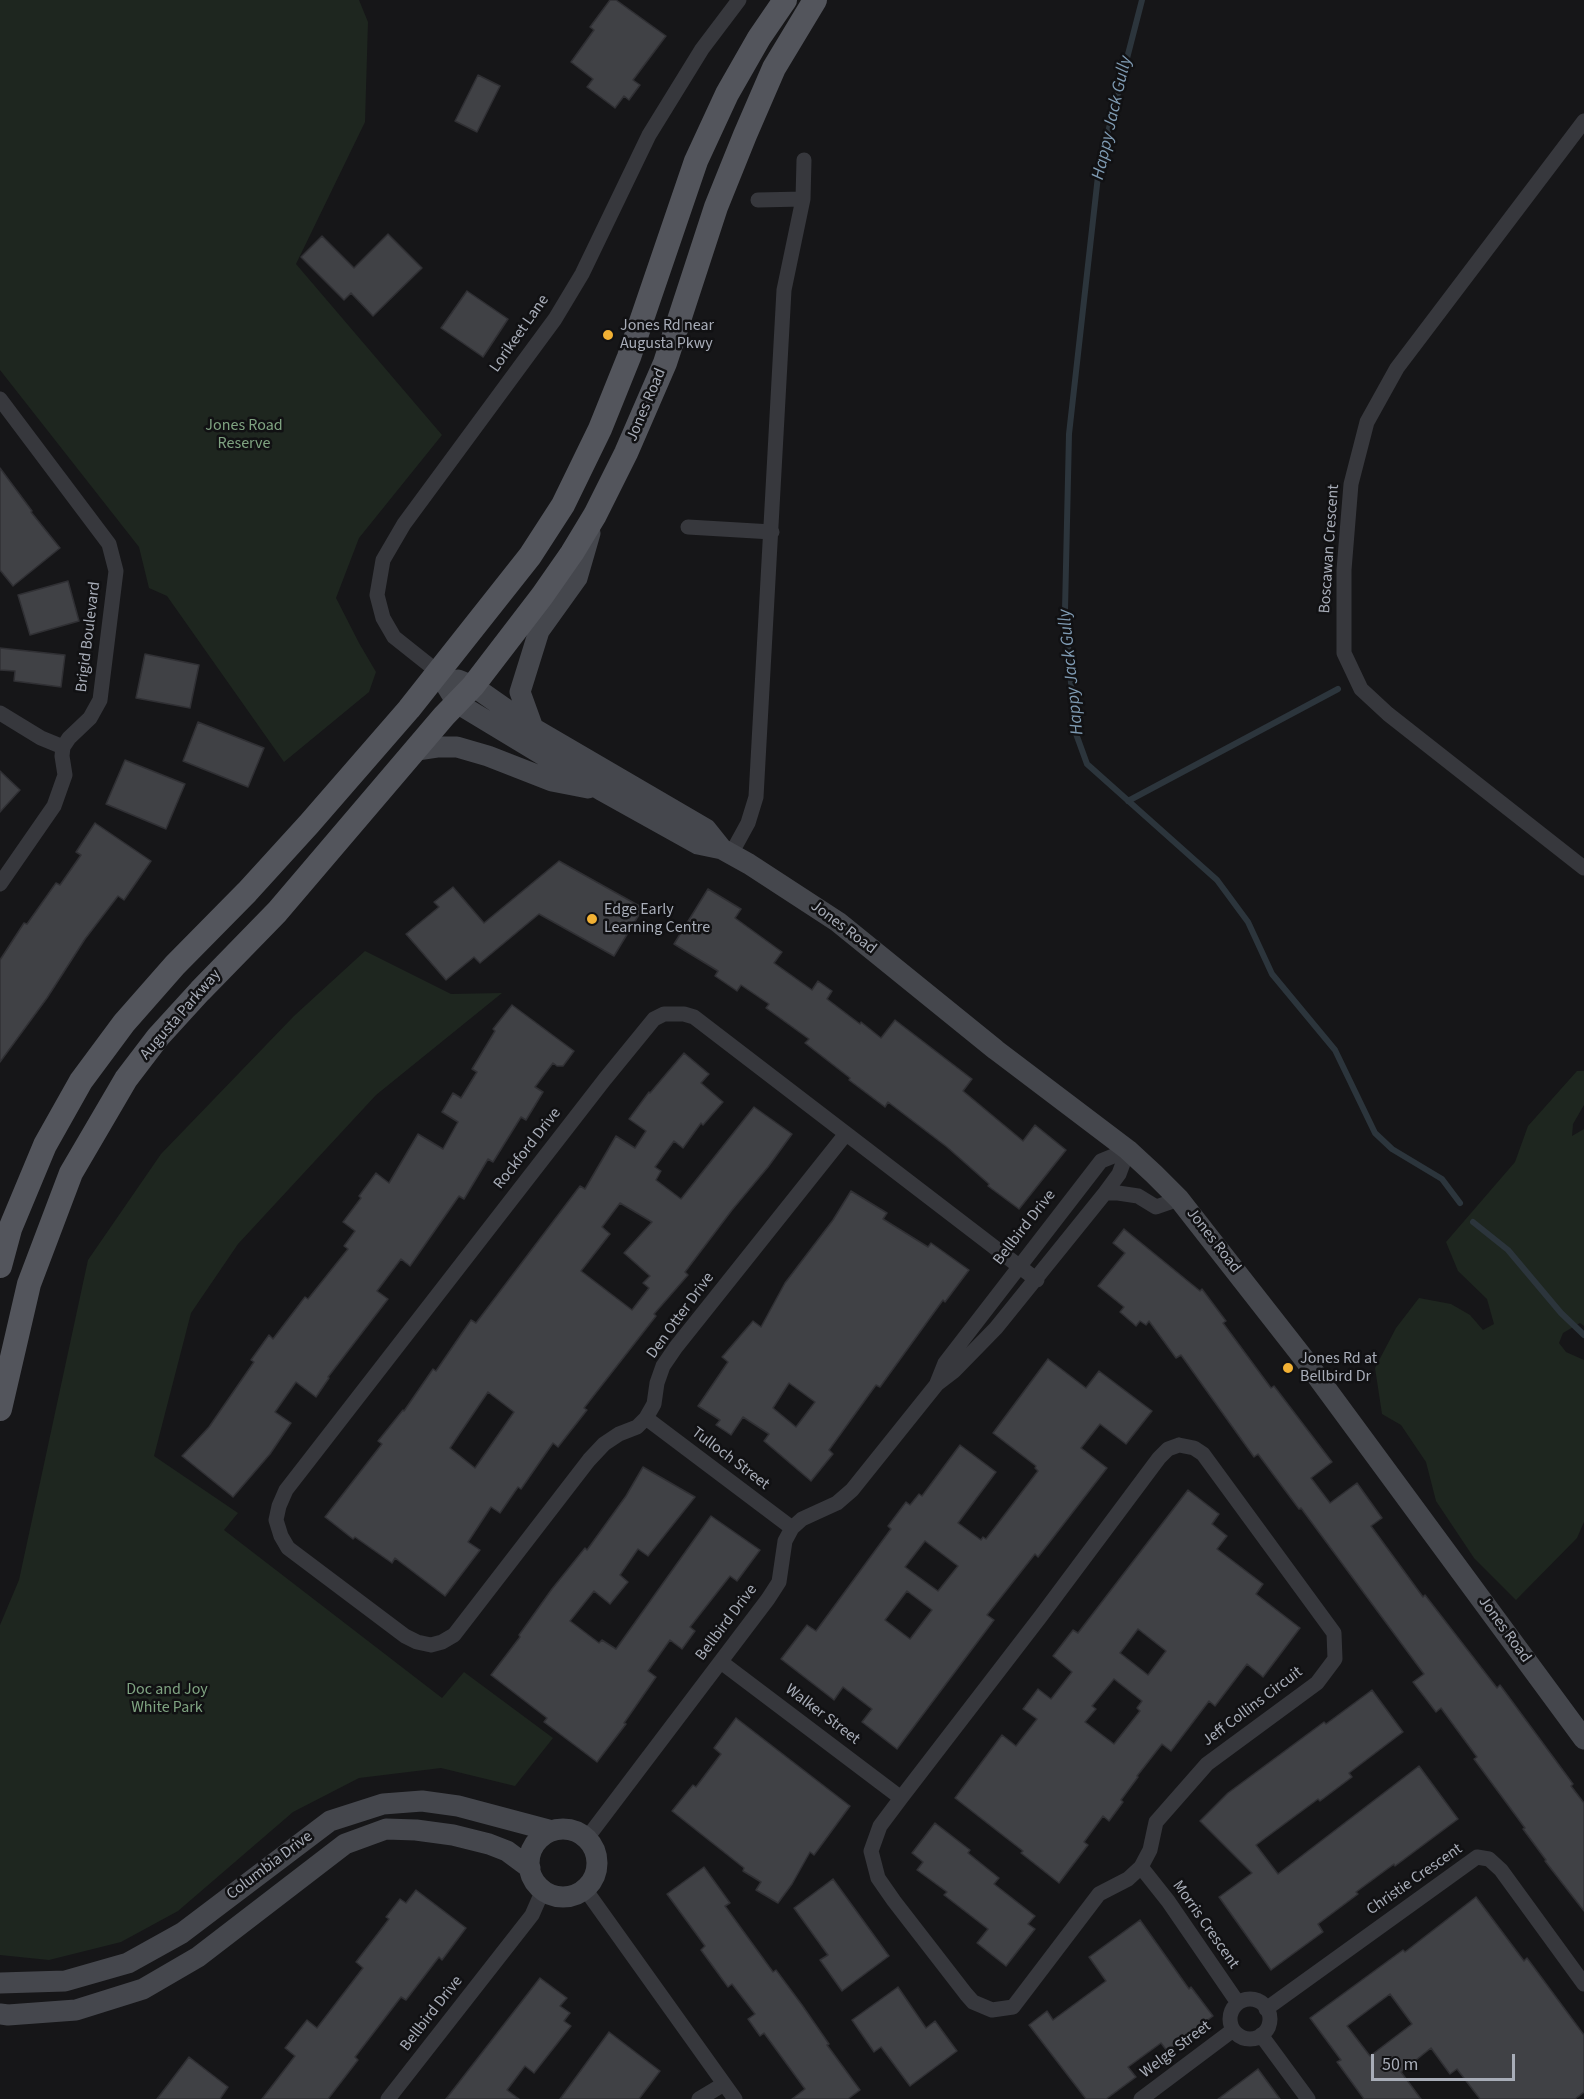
<!DOCTYPE html>
<style>
body{margin:0}
#map{position:relative;width:1584px;height:2099px;overflow:hidden;background:#161618;font-family:"Source Sans 3",sans-serif}
canvas{display:block}
.scale{position:absolute;left:1371px;top:2054px;width:144px;height:27px;box-sizing:border-box;border:3px solid #a8adb8;border-top:0;padding-left:8px;font-size:18px;line-height:21px;white-space:nowrap;color:#a8adb8;-webkit-text-stroke:4px #111113;paint-order:stroke}
</style>
<div id="map">
<canvas width="1584" height="2099"></canvas>
<div class="scale">50 m</div>
</div>
<script>
const g = document.querySelector('canvas').getContext('2d');
g.lineJoin = 'round';
function paint(path, color) {
  g.fillStyle = color;
  g.fill(path, 'evenodd');
}
function poly(rows) {
  const path = new Path2D();
  for (const r of rows) {
    if (r.length === 3) {
      path.moveTo(r[0] + r[2], r[1]);
      path.arc(r[0], r[1], r[2], 0, 2 * Math.PI);
      continue;
    }
    path.moveTo(r[0], r[1]);
    for (let i = 2; i < r.length; i += 2) path.lineTo(r[i], r[i + 1]);
  }
  return path;
}
function stroke(path, color, width, dash) {
  g.strokeStyle = color;
  g.lineWidth = width;
  g.lineCap = dash ? 'butt' : 'round';
  g.setLineDash(dash || []);
  g.stroke(path);
}
function write(font, color, halo, rows, align = 'center') {
  g.font = font + ' "Source Sans 3",sans-serif';
  g.lineWidth = 5;
  g.setLineDash([]);
  g.textBaseline = 'middle';
  g.strokeStyle = halo;
  g.fillStyle = color;
  for (const [text, x, y, turn = 0] of rows) {
    g.save();
    g.translate(x, y);
    g.rotate((+turn || 0) * Math.PI / 180);
    g.textAlign = isNaN(turn) ? turn : align;
    if (halo) g.strokeText(text, 0, 0);
    g.fillText(text, 0, 0);
    g.restore();
  }
}
paint(poly([
 [0,0,359,0,368,22,365,122,296,264,442,435,359,538,336,598,359,643,376,672,369,692,284,762,167,596,149,588,139,547,0,370],
 [365,951,451,994,502,993,376,1095,238,1244,191,1313,154,1456,238,1513,224,1530,442,1698,464,1672,553,1738,515,1786,441,1768,359,1778,293,1812,178,1911,121,1942,49,1960,0,1955,0,1625,19,1580,88,1260,161,1154,294,1016],
 [1577,1071,1584,1071,1584,1105,1573,1124,1572,1136,1584,1129,1584,1326,1580,1323,1563,1333,1559,1343,1566,1352,1584,1360,1584,1522,1577,1538,1516,1600,1474,1558,1436,1501,1426,1462,1401,1425,1382,1414,1375,1368,1396,1328,1419,1298,1451,1304,1470,1315,1483,1330,1494,1324,1487,1299,1458,1271,1446,1242,1515,1162,1528,1126]
]), '#1e261f');
stroke(poly([
 [1142,0,1099,167,1069,434,1065,610,1075,731,1087,764,1217,880,1248,922,1272,974,1335,1050,1375,1133,1392,1149,1442,1179,1460,1203],
 [1128,801,1338,689],
 [1473,1222,1508,1250,1561,1313,1584,1335]
]), '#2c353c', 6);
const building = poly([
 [610,0,616,0,666,36,633,80,640,85,629,100,624,96,615,108,587,87,593,79,571,62,594,30,590,27,610,0],
 [478,75,500,86,477,132,455,121,478,75],
 [388,234,422,268,373,316,351,293,344,300,301,257,322,236,354,268,388,234],
 [467,291,508,319,483,357,441,328,467,291],
 [0,468,32,511,31,512,60,548,13,586,0,570,0,468],
 [68,581,79,621,30,635,18,595,68,581],
 [0,648,65,655,61,687,14,681,15,671,0,670,0,648],
 [145,654,199,665,190,708,136,698,145,654],
 [198,722,264,748,248,787,183,761,198,722],
 [125,760,185,784,166,829,106,804,125,760],
 [0,771,20,790,0,812,0,771],
 [95,823,151,861,124,900,118,896,85,939,47,998,0,1062,0,960,24,923,27,924,56,883,60,885,81,855,76,852,95,823],
 [559,861,643,908,614,956,539,914,480,963,474,957,446,980,406,934,439,907,434,902,453,887,484,923,559,861],
 [708,889,741,909,735,918,782,952,774,963,812,990,818,981,832,991,827,999,860,1024,861,1022,881,1038,895,1020,972,1079,963,1091,1023,1141,1035,1125,1066,1150,1019,1209,988,1186,989,1184,947,1147,888,1102,885,1107,849,1080,850,1078,805,1043,809,1039,766,1008,769,1004,741,985,737,991,715,976,718,971,674,944,708,889],
 [512,1005,574,1051,563,1066,557,1066,553,1063,535,1087,543,1092,526,1120,521,1117,493,1162,488,1159,464,1199,459,1196,410,1266,401,1259,377,1291,388,1299,328,1377,329,1378,316,1397,296,1382,275,1412,291,1423,270,1454,233,1497,182,1456,209,1427,254,1362,251,1360,269,1335,273,1339,305,1297,308,1299,348,1249,344,1246,355,1231,343,1222,361,1198,359,1196,376,1173,389,1183,418,1134,443,1149,458,1122,442,1112,453,1093,461,1098,477,1072,472,1069,495,1031,493,1029,512,1005],
 [684,1053,709,1074,701,1083,723,1102,703,1125,701,1123,683,1148,674,1141,655,1167,661,1171,656,1180,681,1199,754,1107,792,1134,768,1167,732,1210,685,1272,688,1275,654,1314,656,1316,584,1408,587,1410,558,1447,553,1443,521,1489,518,1487,500,1513,491,1507,468,1542,480,1550,445,1596,395,1558,392,1563,355,1537,353,1539,325,1517,382,1444,378,1441,403,1410,404,1411,433,1369,436,1371,471,1320,476,1323,580,1186,585,1189,616,1136,635,1148,646,1131,629,1119,649,1092,650,1093,684,1053],
 [620,1203,652,1222,624,1253,650,1276,643,1283,649,1288,632,1310,581,1271,610,1234,602,1227,620,1203],
 [488,1392,514,1412,475,1468,450,1448,488,1392],
 [851,1191,887,1213,883,1219,928,1247,931,1243,969,1270,945,1302,943,1300,880,1387,876,1385,829,1450,833,1454,811,1481,764,1441,769,1434,743,1417,731,1435,716,1425,720,1420,698,1406,728,1362,722,1357,753,1321,761,1327,785,1283,833,1220,851,1191],
 [789,1383,815,1402,796,1427,773,1408,789,1383],
 [1124,1229,1200,1291,1202,1289,1226,1321,1223,1323,1271,1388,1274,1386,1332,1462,1311,1478,1330,1503,1357,1483,1382,1518,1371,1526,1423,1597,1425,1595,1497,1688,1500,1685,1573,1784,1571,1786,1584,1803,1584,1911,1545,1861,1546,1860,1523,1829,1525,1828,1474,1759,1477,1757,1441,1708,1436,1712,1413,1682,1424,1674,1301,1508,1299,1509,1258,1454,1254,1457,1181,1355,1176,1358,1149,1321,1146,1325,1140,1321,1136,1326,1120,1312,1124,1307,1098,1286,1125,1253,1113,1243,1124,1229],
 [1048,1359,1086,1388,1099,1371,1152,1411,1126,1444,1100,1424,1081,1448,1107,1468,1038,1557,1035,1554,987,1615,994,1620,897,1749,862,1722,872,1709,843,1687,834,1700,781,1659,807,1625,816,1631,891,1529,888,1526,906,1502,910,1505,919,1494,922,1496,960,1445,996,1472,958,1523,981,1540,983,1537,986,1539,1038,1471,1035,1468,1036,1466,993,1433,1048,1359],
 [925,1541,958,1566,938,1591,905,1567,925,1541],
 [907,1591,932,1610,910,1639,885,1620,907,1591],
 [643,1467,695,1497,648,1556,638,1549,620,1575,628,1582,610,1604,594,1591,570,1621,599,1643,602,1640,616,1649,711,1516,760,1550,737,1581,730,1576,690,1627,695,1631,682,1649,670,1640,648,1671,656,1677,624,1723,626,1724,597,1762,544,1722,547,1718,491,1675,520,1637,519,1635,552,1589,585,1548,587,1550,626,1496,643,1467],
 [1188,1490,1219,1514,1212,1524,1227,1536,1217,1549,1263,1584,1256,1594,1300,1628,1263,1677,1247,1664,1215,1706,1209,1701,1171,1751,1162,1744,1137,1776,1138,1777,1121,1800,1123,1802,1109,1821,1103,1816,1084,1842,1088,1845,1059,1883,1021,1853,1023,1851,955,1798,1002,1735,1016,1746,1037,1719,1023,1709,1038,1689,1051,1699,1072,1672,1053,1656,1073,1630,1078,1633,1188,1490],
 [1138,1629,1166,1651,1148,1675,1120,1653,1138,1629],
 [1114,1679,1142,1701,1137,1708,1140,1711,1114,1744,1085,1722,1096,1709,1092,1706,1114,1679],
 [1372,1690,1403,1732,1349,1773,1352,1777,1320,1801,1318,1799,1256,1845,1278,1874,1419,1766,1458,1819,1395,1866,1394,1864,1356,1892,1358,1894,1318,1924,1323,1932,1271,1970,1219,1897,1252,1873,1200,1821,1228,1793,1324,1722,1326,1724,1372,1690],
 [736,1718,850,1806,814,1855,810,1852,792,1884,778,1903,756,1890,761,1882,743,1871,744,1868,672,1811,693,1785,696,1787,721,1754,714,1748,736,1718],
 [935,1823,970,1850,968,1853,999,1878,994,1884,1035,1916,1028,1924,1035,1929,1006,1966,977,1943,988,1929,944,1895,947,1892,917,1870,923,1862,912,1853,935,1823],
 [704,1867,730,1903,725,1906,773,1972,776,1970,802,2005,829,2044,827,2045,860,2090,848,2099,792,2099,805,2089,764,2033,760,2036,748,2019,755,2014,732,1984,728,1987,701,1950,705,1946,667,1894,704,1867],
 [833,1879,889,1956,842,1991,820,1960,828,1955,794,1908,833,1879],
 [416,1890,466,1928,442,1960,439,1957,406,2000,401,1997,355,2057,358,2060,328,2099,262,2099,295,2056,285,2048,307,2020,317,2028,363,1968,356,1962,389,1919,386,1917,400,1899,406,1903,416,1890],
 [1476,1897,1524,1961,1527,1958,1584,2035,1584,2092,1575,2099,1480,2099,1457,2069,1450,2074,1431,2048,1401,2072,1421,2099,1364,2099,1337,2062,1341,2060,1310,2018,1403,1950,1405,1952,1476,1897],
 [1390,1994,1412,2024,1370,2056,1347,2026,1390,1994],
 [1140,1920,1189,1989,1191,1987,1213,2016,1167,2051,1161,2043,1128,2067,1136,2077,1106,2099,1086,2099,1029,2025,1047,2011,1053,2020,1106,1981,1089,1957,1140,1920],
 [540,1978,567,1998,560,2006,570,2013,564,2021,571,2026,534,2073,525,2066,507,2090,519,2099,446,2099,540,1978],
 [898,1987,926,2028,935,2021,957,2051,910,2086,881,2047,874,2052,852,2020,898,1987],
 [609,2032,660,2071,639,2099,560,2099,609,2032],
 [189,2057,228,2087,220,2099,157,2099,189,2057],
 [1258,2069,1280,2099,1218,2099,1258,2069]
]);
paint(building, '#404145');
stroke(building, '#303034', 1.5);
stroke(poly([
 [1584,121,1397,368,1367,422,1351,484,1344,570,1344,653,1361,689,1388,714,1584,868],
 [758,200,803,199],
 [0,399,109,544,116,571,100,700,90,718,69,738,63,747,62,756,65,775,54,806,0,884],
 [688,527,772,532],
 [438,672,394,637,383,618,377,595,383,560,404,524,555,319,582,274,649,135,702,49,739,0],
 [0,713,41,738,63,747],
 [731,854,748,823,756,797,784,290,803,199,804,160],
 [845,1135,676,1347,663,1366,657,1383,654,1404,646,1418,637,1427,619,1434,604,1444,589,1460,454,1635,442,1642,431,1645,417,1642,405,1636,288,1548,281,1536,276,1520,279,1506,286,1490,605,1079,654,1019,664,1014,684,1014,694,1017,1037,1280],
 [1105,1193,1118,1193,1138,1196,1156,1207,1179,1199],
 [937,1383,945,1363,1101,1161,1128,1150],
 [646,1418,792,1528],
 [1179,1445,1194,1448,1203,1454,1334,1633,1335,1659,1317,1683,1207,1764,1156,1822,1150,1850,1141,1867,1128,1879,1099,1894,1013,2007,992,2010,973,2002,966,1994,894,1901,878,1878,871,1851,880,1826,901,1798,1041,1616,1159,1458,1168,1449,1179,1445],
 [721,1662,901,1798],
 [587,1838,768,1599,779,1582,785,1541,792,1528,802,1519,837,1503,852,1490,937,1384,954,1371,996,1328,1105,1193,1119,1174,1128,1150],
 [1141,1867,1168,1901,1238,2003],
 [585,1889,735,2099],
 [1250,2019,20],
 [1266,2009,1477,1857,1489,1859,1501,1870,1584,1984],
 [1261,2035,1308,2099],
 [388,2099,532,1915,543,1890],
 [699,2099,724,2084],
 [1141,2099,1233,2030]
]), '#37383d', 15);
stroke(poly([
 [438,672,457,703,601,790,698,844,722,849,749,864,838,922,996,1050,1128,1150,1154,1174,1179,1199,1305,1360,1584,1739],
 [458,680,473,686,533,728,706,829,722,849],
 [533,728,520,692,539,631,577,578,590,533],
 [417,750,437,747,457,747,488,756,552,781,588,788],
 [563,1863,34],
 [0,1983,65,1981,128,1963,182,1933,330,1821,383,1804,422,1801,458,1806,552,1831],
 [0,2014,8,2015,76,2010,143,1989,198,1957,345,1844,386,1829,416,1830,453,1835,489,1844,507,1851,530,1868]
]), '#45474d', 21);
stroke(poly([
 [0,1266,10,1229,45,1145,81,1081,124,1023,175,965,247,892,309,824,409,709,530,556,563,505,600,429,629,357,696,161,727,94,759,38,785,0],
 [0,1409,29,1284,71,1173,126,1079,158,1037,200,991,277,912,444,716,473,686,542,596,572,553,595,515,626,453,665,363,716,207,745,135,774,68,815,0]
]), '#53555c', 24);
for (const [x, y, r, color] of [
 [608,335,6,"#f2b134"],
 [592,919,6,"#f2b134"],
 [1288,1368,6,"#f2b134"]
]) {
  const dot = new Path2D();
  dot.arc(x, y, r, 0, 2 * Math.PI);
  g.fillStyle = color;
  g.fill(dot);
  stroke(dot, '#111113', 2);
}
write('16px', '#a8adb8', '#111113', [
 ["Jones Rd near",620,326],
 ["Augusta Pkwy",620,344],
 ["Edge Early",604,910],
 ["Learning Centre",604,928],
 ["Jones Rd at",1300,1359],
 ["Bellbird Dr",1300,1377]
], 'left');
write('16px', '#a8adb8', '#111113', [
 ["Lorikeet Lane",520,334,-55],
 ["Jones Road",647,405,-67],
 ["Boscawan Crescent",1330,549,-86],
 ["Brigid Boulevard",89,637,-83],
 ["Jones Road",843,928,37],
 ["Augusta Parkway",181,1015,-49],
 ["Rockford Drive",528,1149,-52],
 ["Bellbird Drive",1025,1228,-52],
 ["Jones Road",1213,1241,52],
 ["Den Otter Drive",681,1316,-54],
 ["Tulloch Street",730,1459,37],
 ["Bellbird Drive",727,1623,-53],
 ["Jones Road",1504,1630,54],
 ["Jeff Collins Circuit",1253,1707,-37],
 ["Walker Street",822,1715,37],
 ["Columbia Drive",270,1866,-37],
 ["Christie Crescent",1415,1880,-35],
 ["Morris Crescent",1205,1925,55],
 ["Bellbird Drive",432,2014,-52],
 ["Welge Street",1176,2050,-37]
]);
write('16px', '#7fa381', '#111113', [
 ["Jones Road",244,426],
 ["Reserve",244,444],
 ["Doc and Joy",167,1690],
 ["White Park",167,1708]
]);
write('italic 18px', '#7f9bb3', '#111113', [
 ["Happy Jack Gully",1113,118,-77],
 ["Happy Jack Gully",1072,672,-96]
]);
</script>
